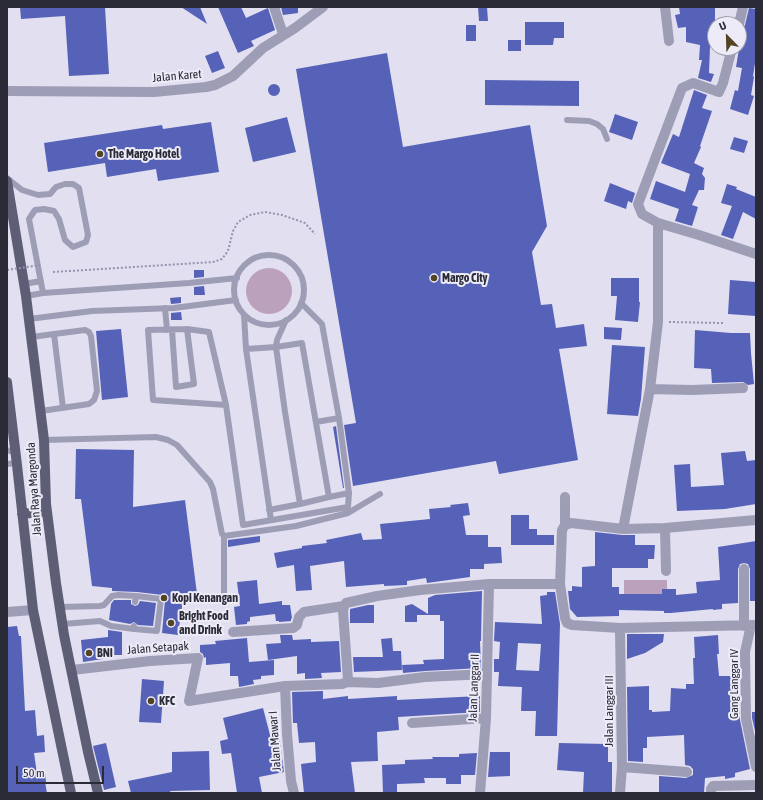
<!DOCTYPE html>
<style>
body{margin:0}
#map{position:relative;width:763px;height:800px;overflow:hidden;background:#e2dff0;font-family:"Asap Condensed",sans-serif}
canvas{display:block}
.frame{position:absolute;inset:0;border:8px solid #2a2b36;pointer-events:none}
.north{position:absolute;left:707px;top:16px;width:40px;height:40px;box-sizing:border-box;background:#edebf8;border:1px solid #9f9eaa;border-radius:50%;rotate:337deg;font-size:11px;font-weight:700;line-height:16px;text-align:center;color:#2a2b36}
.north::after{content:'';display:block;margin:auto;width:14px;height:18px;background:#534424;clip-path:polygon(50% 0,100% 100%,50% 72%,0 100%)}
.scale{position:absolute;left:16px;top:766px;width:88px;height:18px;box-sizing:border-box;border:2px solid #2a2b36;border-top:0;padding-left:5px;font-size:12px;line-height:14px;white-space:nowrap;color:#2a2b36;-webkit-text-stroke:3px #edebf8;paint-order:stroke}
</style>
<div id="map">
<canvas width="763" height="800"></canvas>
<div class="frame"></div>
<div class="north">U</div>
<div class="scale">50 m</div>
</div>
<script>
const g = document.querySelector('canvas').getContext('2d');
g.lineJoin = 'round';
function paint(path, color) {
  g.fillStyle = color;
  g.fill(path, 'evenodd');
}
function poly(rows) {
  const path = new Path2D();
  for (const r of rows) {
    if (r.length === 3) {
      path.moveTo(r[0] + r[2], r[1]);
      path.arc(r[0], r[1], r[2], 0, 2 * Math.PI);
      continue;
    }
    path.moveTo(r[0], r[1]);
    for (let i = 2; i < r.length; i += 2) path.lineTo(r[i], r[i + 1]);
  }
  return path;
}
function stroke(path, color, width, dash) {
  g.strokeStyle = color;
  g.lineWidth = width;
  g.lineCap = dash ? 'butt' : 'round';
  g.setLineDash(dash || []);
  g.stroke(path);
}
function write(font, color, halo, rows, align = 'center') {
  g.font = font + ' "Asap Condensed",sans-serif';
  g.lineWidth = 4;
  g.setLineDash([]);
  g.textBaseline = 'middle';
  g.strokeStyle = halo;
  g.fillStyle = color;
  for (const [text, x, y, turn = 0] of rows) {
    g.save();
    g.translate(x, y);
    g.rotate((+turn || 0) * Math.PI / 180);
    g.textAlign = isNaN(turn) ? turn : align;
    if (halo) g.strokeText(text, 0, 0);
    g.fillText(text, 0, 0);
    g.restore();
  }
}
paint(poly([
 [269,291,23],
 [624,580,667,580,667,598,624,598]
]), '#bca1bd');
paint(poly([
 [20,7,105,7,109,74,69,76,65,16,21,19],
 [181,7,200,7,207,24],
 [218,7,241,7,246,18,268,8,275,30,251,41,254,46,238,53],
 [281,7,298,7,298,13,283,15],
 [478,7,487,7,488,21,479,21],
 [679,7,715,7,715,47,710,47,709,73,714,74,711,82,698,78,702,60,699,60,700,45,686,42,686,27,678,28,675,15,680,14],
 [749,8,756,9,756,57,753,76,754,77,751,95,754,96,748,115,730,109,735,90,738,91,742,68,736,67,739,49,739,37,741,38,742,30,745,25],
 [525,22,564,22,564,38,554,38,553,45,525,45],
 [466,25,476,25,476,41,466,41],
 [508,40,521,40,521,51,508,51],
 [218,51,225,68,212,73,205,56],
 [387,53,403,147,530,125,547,226,532,252,541,305,552,304,556,328,584,324,587,346,559,349,578,460,499,474,496,461,353,486,344,425,356,423,296,69],
 [485,80,579,81,579,106,485,105],
 [274,90,6],
 [694,90,707,95,702,108,712,111,700,146,701,147,694,163,704,168,702,174,705,178,704,190,699,190,692,205,698,207,692,226,675,221,679,209,650,199,656,181,685,192,690,174,661,163,673,134,679,137],
 [615,114,638,122,632,140,609,132],
 [287,117,296,152,253,162,245,128],
 [211,122,219,172,158,181,156,169,107,177,105,163,48,172,44,143,162,125,163,129],
 [734,137,748,141,744,153,730,149],
 [610,183,635,193,632,203,628,201,626,209,604,201],
 [727,184,737,187,736,189,756,197,756,219,743,212,733,239,721,235,732,206,721,203],
 [194,270,204,270,204,277,194,278],
 [611,278,639,278,639,302,640,302,638,322,615,320,617,296,611,296],
 [730,280,756,282,756,316,728,314],
 [204,286,205,295,194,295,194,287],
 [181,297,181,303,171,304,170,298],
 [181,312,182,320,171,320,171,313],
 [604,327,622,328,621,340,604,339],
 [121,329,128,397,102,400,96,331],
 [695,330,731,333,750,333,751,353,754,384,748,385,743,382,712,383,711,369,694,368],
 [612,345,645,347,641,399,638,416,607,414],
 [336,426,344,488,343,488,333,427],
 [76,449,134,450,133,507,185,500,197,594,193,595,193,597,183,599,178,635,162,633,165,600,163,595,137,592,112,591,112,588,92,586,81,499,75,499],
 [745,451,747,461,756,460,756,504,725,509,677,511,674,465,690,464,691,487,724,485,721,453],
 [468,503,470,515,463,516,466,535,488,535,488,547,501,547,502,563,484,564,484,569,470,569,470,577,427,583,426,578,407,581,407,585,384,586,384,584,346,587,344,561,310,566,312,590,296,591,294,565,277,568,274,553,302,548,302,546,327,543,326,540,361,533,363,540,382,539,380,524,430,519,429,509,451,507,450,505],
 [511,515,529,515,529,529,537,529,537,535,554,535,554,545,511,545],
 [595,532,622,535,635,535,635,545,655,545,654,559,648,559,648,568,612,568,612,587,619,587,619,594,662,594,662,589,676,589,676,595,697,593,696,582,720,580,718,547,756,541,756,601,750,601,750,569,748,564,744,563,740,564,738,569,738,603,722,604,722,609,713,610,713,609,671,613,664,613,664,611,619,610,619,616,577,617,570,609,568,591,572,591,572,586,582,587,582,567,595,566],
 [260,536,260,542,228,547,228,540],
 [257,580,259,604,282,601,282,605,290,605,292,618,291,619,291,621,279,622,279,621,276,621,275,614,250,617,250,621,247,622,247,624,236,625,234,607,240,606,237,582],
 [482,591,481,641,480,641,481,668,425,671,403,673,402,665,424,664,423,660,444,659,444,621,440,621,440,615,417,615,417,622,405,622,405,606,412,604,428,614,428,598,435,595],
 [547,592,555,592,560,624,557,736,535,736,536,711,521,711,522,687,498,686,499,672,494,672,494,659,499,659,500,642,494,641,495,622,542,624,540,596,547,595],
 [518,643,541,644,539,671,516,670],
 [114,600,131,600,131,604,135,606,138,605,140,601,156,603,153,626,138,625,134,622,130,624,109,620,111,604],
 [368,605,374,605,374,623,350,623,350,609],
 [17,626,19,636,21,636,25,711,35,710,37,736,44,735,45,752,34,753,37,774,45,773,46,782,45,782,47,793,7,793,7,627],
 [108,630,122,632,122,655,109,655,109,658,83,662,81,640,108,637],
 [627,634,664,634,663,642,645,653,627,659],
 [280,635,292,635,293,640,311,639,311,642,339,641,341,672,321,673,322,678,305,679,305,673,297,674,297,656,268,660,266,644,281,643],
 [718,635,719,654,717,654,719,676,739,676,740,720,750,769,735,773,735,777,725,779,725,776,705,778,704,793,659,793,659,776,686,778,693,775,693,769,690,766,685,765,684,735,647,737,647,748,643,748,643,762,628,761,627,687,649,686,649,710,652,710,652,712,670,711,671,688,686,689,686,684,694,684,693,658,695,658,694,637],
 [247,638,249,662,274,660,274,675,261,676,261,679,253,680,254,684,239,687,238,676,230,676,230,663,206,665,206,657,204,658,203,654,200,652,200,645,216,644,215,641],
 [392,638,393,651,401,651,402,670,354,672,353,657,383,657,381,639],
 [142,679,164,681,161,723,139,722],
 [323,691,323,699,348,696,348,699,397,696,397,700,480,696,480,712,398,717,399,730,377,732,378,761,351,762,355,793,304,793,301,764,316,762,315,742,299,743,297,723,293,723,292,692],
 [263,708,270,735,279,734,284,772,259,777,262,793,237,793,231,753,222,754,220,741,228,739,223,718],
 [752,712,756,712,756,735,752,718],
 [106,743,116,787,104,790,93,746],
 [559,743,608,744,608,762,612,762,612,793,583,793,584,772,557,770],
 [209,751,210,790,170,791,171,793,131,793,128,781,172,772,172,752],
 [490,752,510,752,510,776,488,777],
 [477,753,475,775,461,775,461,784,446,784,446,778,424,778,425,783,397,784,397,793,383,793,382,765,405,764,405,760,433,759,432,757,459,757,459,754]
]), '#5562b8');
stroke(poly([
 [53,272,213,262,222,259,228,251,233,231,238,222,250,215,265,212,282,215,305,223,315,234],
 [669,322,723,323]
]), '#9493ad', 2, [2, 2]);
stroke(poly([
 [567,120,589,121,597,124,603,129,607,139],
 [7,178,22,190,38,195,50,194,56,187,65,184,73,184,79,188,88,235,86,242,73,247,65,240,59,219,54,211,44,209,35,210,29,219,43,293],
 [269,290,35],
 [24,284,41,281],
 [26,296,43,293,189,283,237,278],
 [165,308,167,330],
 [244,315,246,349,271,520],
 [29,319,92,311,174,308,236,300],
 [286,320,277,340,276,347,302,343,329,497,300,504],
 [187,329,209,332,226,405,153,400,148,330,187,329],
 [172,330,176,387,194,384,187,329],
 [54,334,63,408],
 [31,337,85,330,89,332,91,336,97,391,94,400,89,404,41,411],
 [246,349,276,347,285,412,300,504,269,510],
 [226,405,243,525,348,507,349,493,339,418,322,324,301,303],
 [316,422,339,418],
 [44,440,156,437,168,440,177,445,210,482,213,489,222,534,224,536,296,526,348,513,380,494],
 [7,450,16,453],
 [7,464,17,463],
 [329,497,349,493],
 [224,604,224,536],
 [60,607,100,606,104,605,112,596,118,595,136,596,135,602],
 [63,624,100,621,111,626,134,629,134,626],
 [134,629,157,631,161,599,136,596]
]), '#9e9db6', 6);
stroke(poly([
 [274,7,283,34],
 [665,7,669,41],
 [739,24,743,7],
 [732,48,723,83,719,92,693,83,682,88,638,204,642,214,658,223,699,235,756,254],
 [7,91,154,92,206,87,215,85,233,76,263,48,295,28,323,7],
 [650,389,692,390,743,388],
 [565,497,565,525],
 [756,520,665,528,623,529,571,523,565,525,562,530,560,584,565,618,567,623,572,625,620,628,756,625],
 [665,528,666,571],
 [623,529,650,389,658,322,658,223],
 [7,612,33,610],
 [751,625,745,652,746,719,756,767],
 [744,626,744,569],
 [233,632,293,628,297,625,299,617,304,612,344,606],
 [72,670,150,661,198,658,189,701,285,686,342,684,347,682,348,680,343,611,344,606,346,603,377,596,420,590,489,584,560,584],
 [347,682,378,683,425,677,487,674],
 [285,686,287,734,291,781,294,793],
 [412,723,486,718],
 [622,767,687,772],
 [480,793,486,718,489,584],
 [620,793,622,767,620,628],
 [711,793,711,789,713,786,756,785]
]), '#9e9db6', 10);
stroke(poly([
 [7,181,26,296,44,440,46,504,56,583,64,635,88,752,98,793],
 [7,382,17,465,33,610,71,793],
 [22,514,47,511]
]), '#5d5e76', 10);
stroke(poly([
 [7,270,40,265]
]), '#9493ad', 2, [2, 2]);
for (const [x, y, r, color] of [
 [100,154,4,"#534424"],
 [434,278,4,"#534424"],
 [164,598,4,"#534424"],
 [171,623,4,"#534424"],
 [89,653,4,"#534424"],
 [151,701,4,"#534424"]
]) {
  const dot = new Path2D();
  dot.arc(x, y, r, 0, 2 * Math.PI);
  g.fillStyle = color;
  g.fill(dot);
  stroke(dot, '#edebf8', 1.5);
}
write('12px', '#2a2b36', '#edebf8', [
 ["Jalan Karet",177,76,-5],
 ["Jalan Raya Margonda",34,489,-94],
 ["Jalan Setapak",158,648,-4],
 ["Gang Langgar IV",734,684,-90],
 ["Jalan Langgar II",474,688,-88],
 ["Jalan Langgar III",609,711,-90],
 ["Jalan Mawar I",275,741,-94]
]);
write('bold 12px', '#2a2b36', '#edebf8', [
 ["The Margo Hotel",108,154],
 ["Margo City",442,278],
 ["Kopi Kenangan",172,598],
 ["Bright Food",179,616],
 ["and Drink",179,630],
 ["BNI",97,653],
 ["KFC",159,701]
], 'left');
</script>
